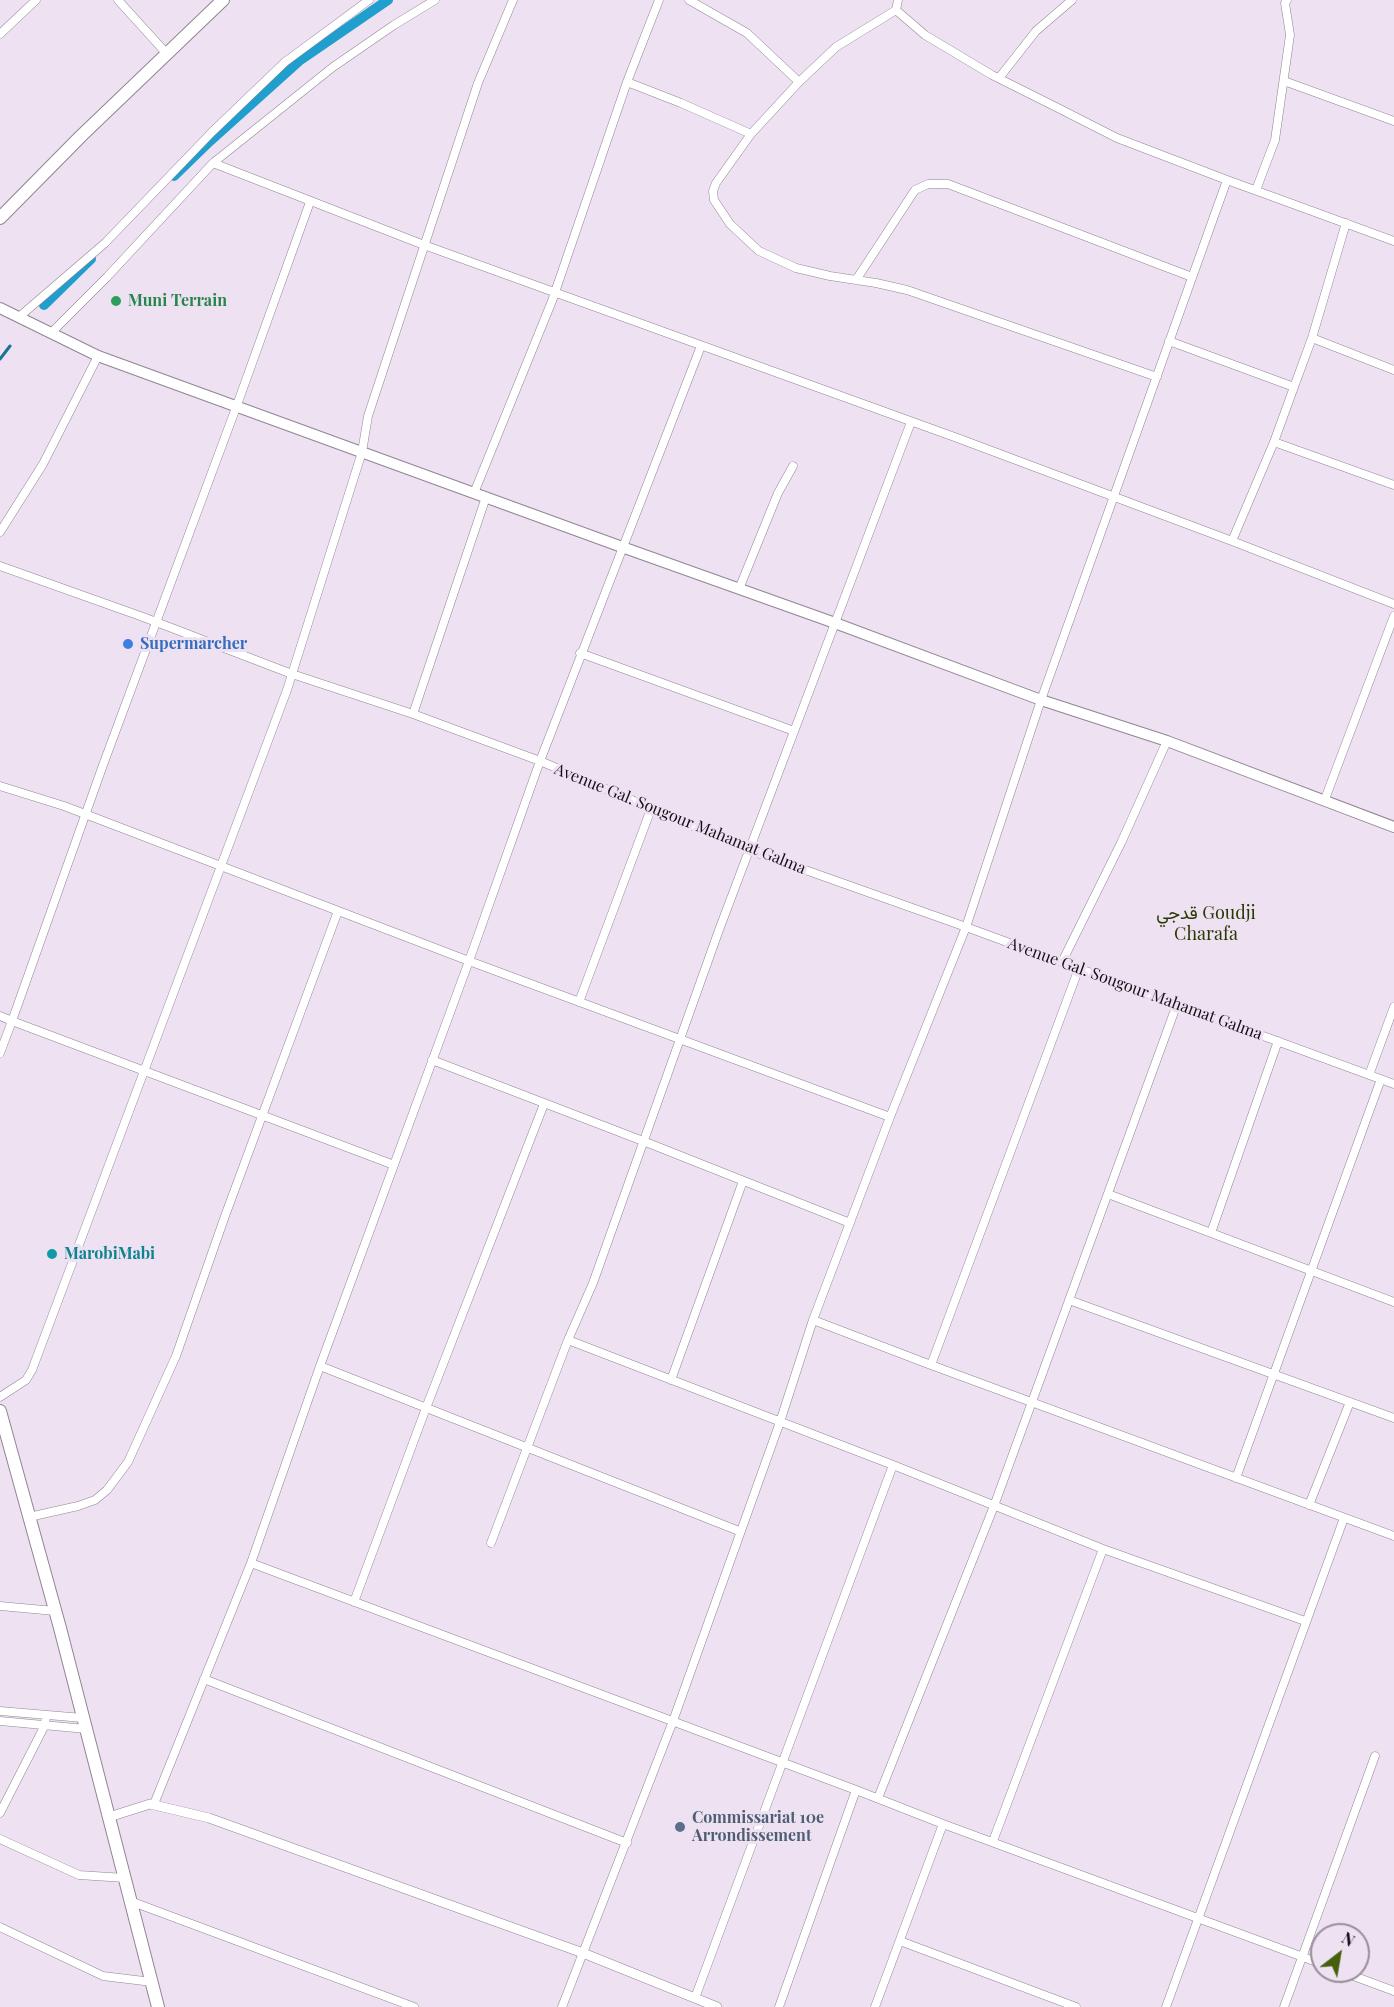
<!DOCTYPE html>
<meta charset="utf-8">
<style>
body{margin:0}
#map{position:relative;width:1394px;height:2007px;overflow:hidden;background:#eee2f2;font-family:"Playfair Display",serif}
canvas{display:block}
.north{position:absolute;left:1310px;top:1923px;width:60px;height:60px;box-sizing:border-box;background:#eee2f2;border:2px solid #978e9a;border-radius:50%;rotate:31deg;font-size:16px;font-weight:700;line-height:24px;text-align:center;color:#141015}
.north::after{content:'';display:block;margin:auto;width:21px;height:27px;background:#475f0c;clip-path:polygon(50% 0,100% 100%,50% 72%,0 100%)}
</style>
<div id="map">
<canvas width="1394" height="2007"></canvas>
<div class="north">N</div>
</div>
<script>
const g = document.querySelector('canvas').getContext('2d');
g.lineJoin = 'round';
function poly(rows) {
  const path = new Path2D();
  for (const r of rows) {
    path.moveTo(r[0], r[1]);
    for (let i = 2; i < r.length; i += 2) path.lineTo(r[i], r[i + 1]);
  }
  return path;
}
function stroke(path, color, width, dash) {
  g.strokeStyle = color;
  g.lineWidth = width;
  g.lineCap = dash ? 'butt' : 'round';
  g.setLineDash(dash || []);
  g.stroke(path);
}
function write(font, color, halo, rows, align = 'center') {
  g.font = font + ' "Playfair Display",Vazirmatn,serif';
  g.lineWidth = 6;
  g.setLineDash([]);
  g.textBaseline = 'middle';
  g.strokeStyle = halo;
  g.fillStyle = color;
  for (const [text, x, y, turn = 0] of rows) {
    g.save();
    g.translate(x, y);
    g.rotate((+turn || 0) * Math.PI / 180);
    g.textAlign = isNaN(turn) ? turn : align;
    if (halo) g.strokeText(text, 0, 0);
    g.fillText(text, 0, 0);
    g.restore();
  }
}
stroke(poly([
 [0,359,10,346]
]), '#1c7396', 3);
stroke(poly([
 [174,176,210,141,299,61,388,0],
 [44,305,91,259]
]), '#209ece', 10);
const minor = poly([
 [118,0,167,54],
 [689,0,747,33,799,82],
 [898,0,896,10,836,47,799,82,751,134,716,183,713,191,714,200,730,224,759,251,796,268,830,276,876,283,907,290,1157,377],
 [0,34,36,0],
 [999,78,1036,31,1072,0],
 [1284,81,1394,121],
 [627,82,681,103,751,134],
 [213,163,424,245,960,439,1232,541,1394,604],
 [1227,180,1394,241],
 [1256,190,1275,140,1290,35,1285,3,1287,0],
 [856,280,915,190,928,184,948,184,1192,277],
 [19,317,105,243,212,132,285,62,369,0],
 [52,332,107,277,213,163,333,67,394,25,435,0],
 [1312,338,1394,370],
 [1169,341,1294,387],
 [1274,442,1394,485],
 [474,493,552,301,627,82,659,0],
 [0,532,43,464,98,356],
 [1232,541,1274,442,1294,387,1312,338,1346,223],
 [0,566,143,617,292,674,413,714,540,761,749,850,966,927,1394,1084],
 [739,589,778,493,793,466],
 [580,653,794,731],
 [413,714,486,497],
 [0,786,64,806,469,961,890,1117],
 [1325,799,1394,616],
 [1062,962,1121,843,1167,741],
 [579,1002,651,809],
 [0,1016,12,1021,103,765,237,405,310,202],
 [0,1053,12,1021,394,1165],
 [432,1060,643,1141,850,1223],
 [1369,1075,1394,1007],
 [1108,1194,1394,1302],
 [1211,1233,1278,1041],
 [1069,1300,1394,1418],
 [813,1320,931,1365,1079,968],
 [568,1340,893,1465,1103,1549,1305,1621],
 [931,1365,1394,1536],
 [320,1366,739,1531],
 [671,1380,743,1181],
 [0,1397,26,1380,32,1370,287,690,362,452,368,416,478,83,513,0],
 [1236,1478,1381,1079],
 [1309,1505,1350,1402],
 [29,1517,78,1506,95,1500,107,1490,128,1462,176,1356,225,1216,338,911],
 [491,1543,568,1340,593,1283,719,930,911,422],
 [251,1563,856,1790,943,1824],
 [354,1602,426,1408,544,1104],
 [0,1606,55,1611],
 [204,1679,627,1843],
 [0,1711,83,1718],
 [0,1721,86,1729],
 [878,1798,994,1506,1177,1004],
 [154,1804,251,1563,320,1366,469,961,540,761,701,346],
 [0,1813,45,1725,46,1715],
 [0,1839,79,1875,125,1878],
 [993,1841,1103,1549],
 [130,1901,414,2007],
 [0,1927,103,1976,152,1982],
 [900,1941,1076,2007],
 [1340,1971,1394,1991],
 [695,1998,893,1465],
 [562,2007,673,1721,780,1422,813,1320,890,1117,966,927,1041,700,1227,180,1117,138,1058,108,992,75,925,35,896,10],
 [779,2007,856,1790],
 [875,2007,943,1824,1322,1964],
 [1166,2007,1344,1518],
 [1284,2007,1375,1756]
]);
const tertiary = poly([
 [109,1817,150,1804,209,1818,583,1953,717,2007]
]);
const secondary = poly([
 [0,308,98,356,622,547,835,623,1041,700,1167,741,1394,827]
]);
const trunk = poly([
 [0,218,81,136,223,0],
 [0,1411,60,1628,158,2007]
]);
stroke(minor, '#908593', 9);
stroke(tertiary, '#908593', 10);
stroke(secondary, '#908593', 12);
stroke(trunk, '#908593', 14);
stroke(minor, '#fff', 8);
stroke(tertiary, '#fff', 9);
stroke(secondary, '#fff', 10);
stroke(trunk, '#fff', 12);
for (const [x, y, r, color] of [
 [116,301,6,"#2e9e5b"],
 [128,644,6,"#3f7fe0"],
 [52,1254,6,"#0f9aa8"],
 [680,1827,6,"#5c6f8a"]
]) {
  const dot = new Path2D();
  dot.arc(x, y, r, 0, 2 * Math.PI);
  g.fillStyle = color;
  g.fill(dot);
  stroke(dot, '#eee2f2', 2);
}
write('bold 16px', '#27864d', '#eee2f2', [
 ["Muni Terrain",128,301]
], 'left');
write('bold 16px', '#366cbe', '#eee2f2', [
 ["Supermarcher",140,644]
], 'left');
write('16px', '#141015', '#eee2f2', [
 ["Avenue Gal. Sougour Mahamat Galma",680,819,22],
 ["Avenue Gal. Sougour Mahamat Galma",1135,989,20]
]);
write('bold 16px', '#0d838f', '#eee2f2', [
 ["MarobiMabi",64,1254]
], 'left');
write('bold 16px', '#4e5e75', '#eee2f2', [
 ["Commissariat 10e",692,1818],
 ["Arrondissement",692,1836]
], 'left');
write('18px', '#283800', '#eee2f2', [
 ["قدجي Goudji",1206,913],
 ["Charafa",1206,934]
]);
</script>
